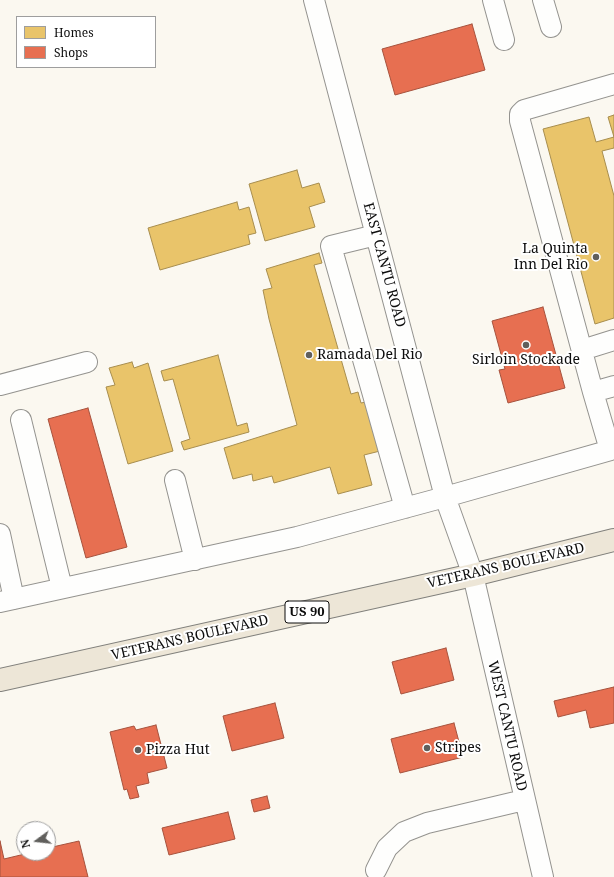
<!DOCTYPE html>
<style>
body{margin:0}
#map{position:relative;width:614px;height:877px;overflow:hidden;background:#fbf8f0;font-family:"Noto Serif",serif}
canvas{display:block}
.legend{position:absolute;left:16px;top:16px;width:140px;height:52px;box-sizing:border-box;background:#fff;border:1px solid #9e9e9e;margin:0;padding:5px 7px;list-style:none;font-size:12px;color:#0d0d0d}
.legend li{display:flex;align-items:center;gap:8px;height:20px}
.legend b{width:20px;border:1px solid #9e9e9e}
.north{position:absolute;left:16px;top:821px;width:40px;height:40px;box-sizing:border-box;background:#fff;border:1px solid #9e9e9e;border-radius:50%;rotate:255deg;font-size:11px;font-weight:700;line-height:16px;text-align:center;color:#0d0d0d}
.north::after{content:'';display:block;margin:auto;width:14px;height:18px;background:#605f5c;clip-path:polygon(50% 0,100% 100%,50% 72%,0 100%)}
</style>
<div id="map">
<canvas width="614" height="877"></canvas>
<ul class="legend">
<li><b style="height:11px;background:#e9c46a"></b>Homes</li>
<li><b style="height:11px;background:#e76f51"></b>Shops</li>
</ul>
<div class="north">N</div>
</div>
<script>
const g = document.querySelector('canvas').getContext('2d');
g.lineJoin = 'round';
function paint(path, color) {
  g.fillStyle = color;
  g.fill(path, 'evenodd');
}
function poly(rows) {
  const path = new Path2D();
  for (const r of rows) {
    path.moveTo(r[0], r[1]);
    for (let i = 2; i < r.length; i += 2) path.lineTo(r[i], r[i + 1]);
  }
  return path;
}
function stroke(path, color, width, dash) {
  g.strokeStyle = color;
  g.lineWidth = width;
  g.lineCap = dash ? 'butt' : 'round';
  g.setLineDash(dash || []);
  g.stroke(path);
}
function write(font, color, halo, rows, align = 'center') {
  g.font = font + ' "Noto Serif",serif';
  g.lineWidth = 4;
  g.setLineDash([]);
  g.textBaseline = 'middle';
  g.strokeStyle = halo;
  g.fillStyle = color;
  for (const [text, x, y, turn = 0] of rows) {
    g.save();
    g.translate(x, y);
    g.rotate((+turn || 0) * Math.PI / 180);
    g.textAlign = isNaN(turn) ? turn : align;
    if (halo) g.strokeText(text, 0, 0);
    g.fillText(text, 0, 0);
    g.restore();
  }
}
const homes = poly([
 [614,115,614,148,602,151,614,196,614,318,595,324,543,129,589,117,596,142,614,137,608,117,614,115],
 [297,170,302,188,319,183,325,202,309,207,315,227,265,241,249,184,297,170],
 [237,202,239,210,249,207,256,233,248,235,250,244,160,270,148,228,237,202],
 [319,253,322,263,314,265,351,394,358,392,361,403,366,402,380,451,364,455,372,485,338,494,330,467,274,483,272,476,253,481,252,474,233,479,224,448,297,425,269,319,263,290,272,288,266,269,319,253],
 [218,355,237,426,247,423,249,432,184,450,181,442,190,439,173,379,164,381,161,371,218,355],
 [132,362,134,368,148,363,173,451,128,464,106,387,115,385,109,368,132,362]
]);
paint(homes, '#e9c46a');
stroke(homes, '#a78d4e', 1);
const shops = poly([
 [472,24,485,70,395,95,382,49,472,24],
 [543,307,565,388,508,403,499,370,505,369,492,321,543,307],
 [88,408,127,547,86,558,48,419,88,408],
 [446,648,454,680,401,694,392,662,446,648],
 [614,687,614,723,590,728,586,710,558,717,554,701,614,687],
 [275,703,284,738,232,751,223,716,275,703],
 [454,723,463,757,400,773,391,739,454,723],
 [156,725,167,768,147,773,149,783,136,786,139,797,130,799,127,789,124,790,110,732,134,726,136,730,156,725],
 [267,796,270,808,254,812,251,800,267,796],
 [228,812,235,839,169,855,162,828,228,812],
 [0,841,4,859,29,853,48,853,48,848,79,841,88,877,0,877,0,841]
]);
paint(shops, '#e76f51');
stroke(shops, '#a6523d', 1);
const minor = poly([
 [314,0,445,497,473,575,543,877],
 [493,0,504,40],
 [543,0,551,27],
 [376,235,331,246,405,508],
 [582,350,614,340],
 [0,385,87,362],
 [593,392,614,386],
 [21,420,62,588],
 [610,450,593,392,520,121,520,114,524,110,614,84],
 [175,480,195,560],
 [0,534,14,599],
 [0,602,297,537,445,497,614,449],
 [376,870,387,848,404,832,427,823,524,800]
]);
const major = poly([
 [0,680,473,575,614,540]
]);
stroke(minor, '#94938f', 22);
stroke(major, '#81807c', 24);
stroke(minor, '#fefefd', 20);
stroke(major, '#ede6d7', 22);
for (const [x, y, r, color] of [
 [596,257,4,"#605f5c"],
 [526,345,4,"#605f5c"],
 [309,355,4,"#605f5c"],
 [427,748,4,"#605f5c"],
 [138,750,4,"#605f5c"]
]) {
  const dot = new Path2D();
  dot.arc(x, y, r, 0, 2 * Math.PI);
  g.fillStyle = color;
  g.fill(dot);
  stroke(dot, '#fff', 1.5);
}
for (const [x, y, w] of [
 [307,612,44]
]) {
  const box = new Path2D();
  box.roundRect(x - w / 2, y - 11, w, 22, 3);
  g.fillStyle = '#fff';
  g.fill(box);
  stroke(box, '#0d0d0d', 1);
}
write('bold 13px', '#0d0d0d', null, [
 ["US 90",307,612]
]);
write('14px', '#0d0d0d', '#fff', [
 ["La Quinta",588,249,"right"],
 ["Inn Del Rio",588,265,"right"],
 ["Ramada Del Rio",317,355],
 ["Sirloin Stockade",526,360,"center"],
 ["Stripes",435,748],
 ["Pizza Hut",146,750]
], 'left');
write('14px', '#0d0d0d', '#fff', [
 ["EAST CANTU ROAD",384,265,75],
 ["VETERANS BOULEVARD",506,566,-13],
 ["VETERANS BOULEVARD",190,638,-13],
 ["WEST CANTU ROAD",507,726,77]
]);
</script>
